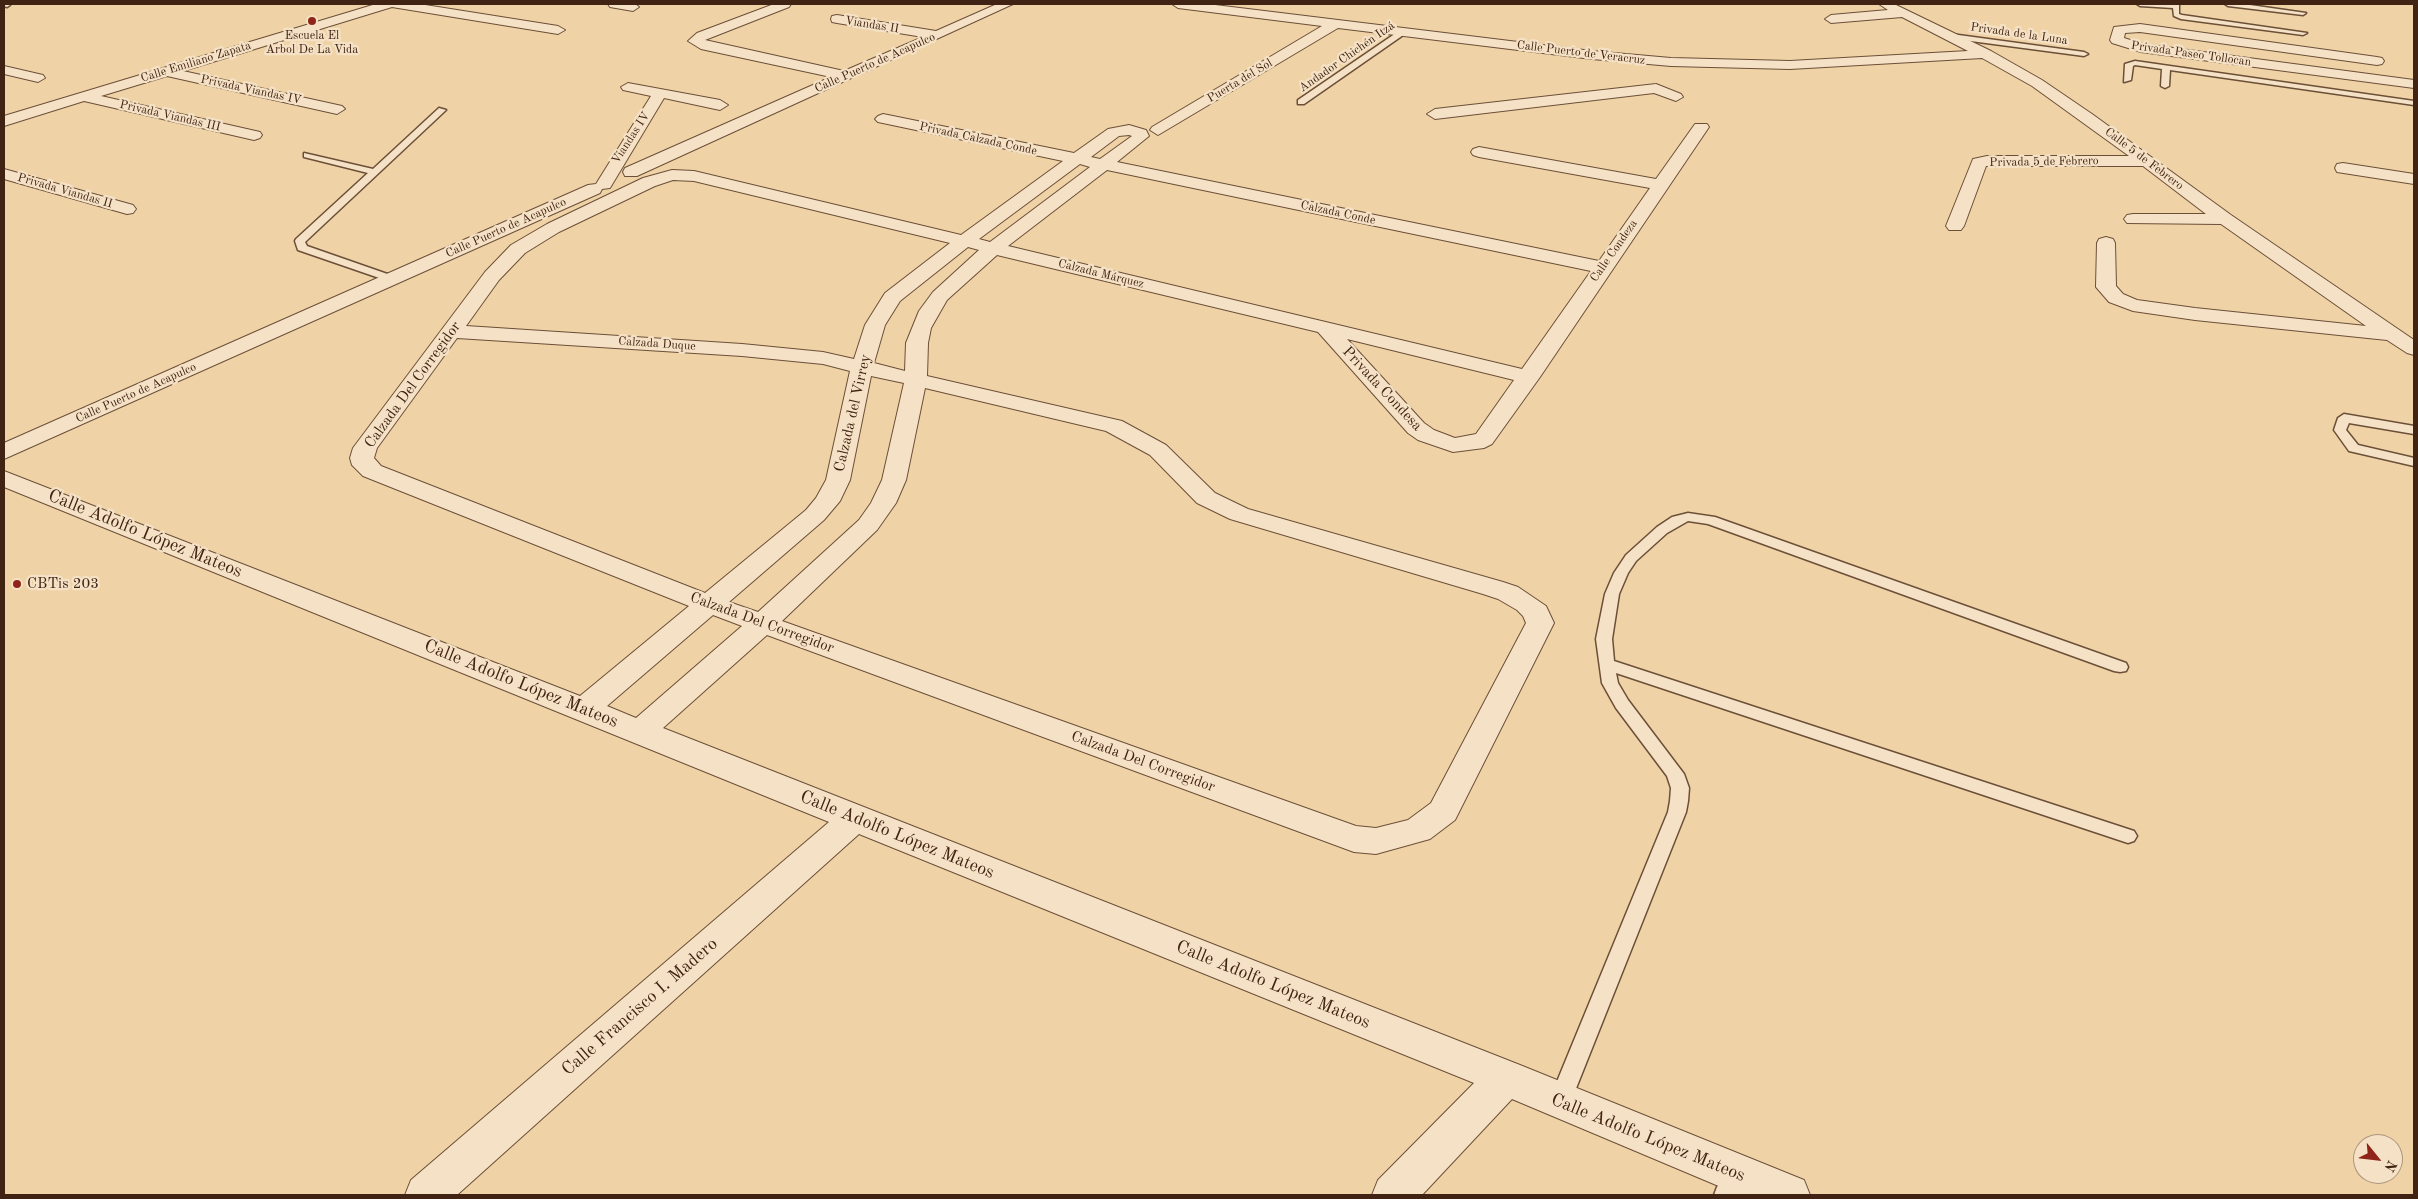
<!DOCTYPE html>
<meta charset="utf-8">
<style>
body{margin:0}
#map{position:relative;width:2418px;height:1199px;overflow:hidden;background:#efd3a7;font-family:"Old Standard TT",serif}
canvas{display:block}
.frame{position:absolute;inset:0;border:5px solid #402312;pointer-events:none}
.north{position:absolute;left:2353px;top:1134px;width:50px;height:50px;box-sizing:border-box;background:#f5e2c6;border:1px solid #ad967e;border-radius:50%;rotate:119deg;font-size:14px;font-weight:700;line-height:20px;text-align:center;color:#402312}
.north::after{content:'';display:block;margin:auto;width:18px;height:22px;background:#8f2418;clip-path:polygon(50% 0,100% 100%,50% 72%,0 100%)}
</style>
<div id="map">
<canvas width="2418" height="1199"></canvas>
<div class="frame"></div>
<div class="north">N</div>
</div>
<script>
const g = document.querySelector('canvas').getContext('2d');
g.lineJoin = 'round';
function poly(rows) {
  const path = new Path2D();
  for (const r of rows) {
    path.moveTo(r[0], r[1]);
    for (let i = 2; i < r.length; i += 2) path.lineTo(r[i], r[i + 1]);
  }
  return path;
}
function stroke(path, color, width, dash) {
  g.strokeStyle = color;
  g.lineWidth = width;
  g.lineCap = dash ? 'butt' : 'round';
  g.setLineDash(dash || []);
  g.stroke(path);
}
function paint(path, color) {
  g.fillStyle = color;
  g.fill(path, 'evenodd');
}
function write(font, color, halo, rows, align = 'center') {
  g.font = font + ' "Old Standard TT",serif';
  g.lineWidth = 4.5;
  g.setLineDash([]);
  g.textBaseline = 'middle';
  g.strokeStyle = halo;
  g.fillStyle = color;
  for (const [text, x, y, turn = 0] of rows) {
    g.save();
    g.translate(x, y);
    g.rotate((+turn || 0) * Math.PI / 180);
    g.textAlign = isNaN(turn) ? turn : align;
    if (halo) g.strokeText(text, 0, 0);
    g.fillText(text, 0, 0);
    g.restore();
  }
}
const lane = poly([
 [4,4,10,4,10,5,7,7,4,6,4,4],
 [2137,4,2179,4,2179,14,2182,15,2307,33,2303,35,2181,19,2174,16,2173,8,2140,6,2137,4],
 [2225,4,2243,4,2306,13,2303,15,2228,6,2225,4],
 [1402,29,1409,31,1304,104,1298,104,1298,100,1402,29],
 [1951,34,2084,52,2088,54,2084,56,1948,38,1947,36,1951,34],
 [2135,61,2414,101,2414,105,2170,70,2169,86,2165,88,2161,86,2162,69,2135,65,2133,66,2131,80,2124,82,2125,64,2135,61],
 [439,108,446,110,305,242,307,246,396,277,396,281,388,281,298,250,295,241,296,239,368,173,304,157,304,153,373,169,439,108],
 [2344,414,2414,426,2414,434,2349,423,2346,430,2358,445,2414,458,2414,466,2349,451,2334,430,2338,418,2344,414],
 [1688,513,1715,517,2126,663,2128,667,2126,671,2120,672,2114,671,1708,524,1688,521,1667,533,1636,561,1628,573,1619,594,1612,639,1614,661,2134,831,2137,836,2134,841,2128,843,1616,673,1618,683,1628,700,1684,774,1689,788,1688,801,1686,812,1571,1101,1568,1108,1560,1111,1552,1108,1549,1101,1668,812,1670,801,1671,788,1667,776,1616,708,1602,683,1596,639,1605,594,1614,573,1626,555,1657,527,1672,517,1688,513],
 [1740,1165,1748,1168,1751,1176,1739,1195,1714,1195,1717,1187,1732,1168,1740,1165]
]);
const street = poly([
 [376,4,419,4,558,26,565,30,558,34,392,7,183,71,342,106,345,109,337,114,167,76,101,96,260,132,262,135,260,138,254,140,84,101,4,126,4,116,376,4],
 [608,4,635,4,639,7,633,11,610,7,608,4],
 [774,4,791,4,789,7,705,40,844,71,923,37,837,23,832,22,831,19,832,16,837,15,936,31,997,4,1013,4,637,176,625,176,623,172,625,168,831,77,701,49,688,41,697,33,774,4],
 [1172,4,1207,4,1592,51,1671,58,1790,61,1968,51,1902,17,1831,23,1825,19,1831,15,1888,10,1879,4,1894,4,1991,51,2042,80,2092,114,2231,215,2414,340,2414,355,2407,353,2387,340,2195,320,2133,311,2109,302,2096,287,2097,243,2099,239,2106,237,2113,239,2115,243,2116,286,2123,294,2137,300,2195,308,2366,326,2221,224,2127,223,2124,219,2127,215,2133,214,2206,214,2143,166,1986,166,1964,226,1961,230,1949,230,1946,226,1973,159,1987,156,2129,156,2032,86,1982,58,1790,69,1671,66,1592,59,1338,28,1158,135,1150,130,1152,127,1322,26,1178,8,1172,4],
 [2140,24,2377,57,2382,58,2384,61,2382,64,2377,65,2140,32,2125,33,2124,38,2143,44,2414,80,2414,88,2141,52,2112,43,2110,40,2114,27,2140,24],
 [4,66,43,75,45,78,38,82,4,74,4,66],
 [628,83,720,100,728,105,720,110,664,98,610,188,602,189,600,193,4,459,4,443,588,185,596,184,651,96,623,90,621,87,628,83],
 [1656,84,1681,94,1683,97,1676,101,1654,93,1435,119,1427,114,1435,109,1656,84],
 [883,114,1074,153,1108,129,1129,125,1146,130,1149,136,1117,162,1599,261,1650,188,1479,157,1473,155,1471,152,1473,149,1479,147,1656,179,1695,124,1707,124,1709,127,1540,377,1492,444,1484,448,1453,452,1418,440,1408,433,1318,332,997,255,947,300,931,328,928,343,927,376,1122,421,1166,445,1215,493,1248,509,1503,582,1518,587,1546,606,1554,623,1455,820,1430,839,1376,854,1354,852,767,635,663,728,1520,1065,1804,1180,1810,1195,1740,1195,1512,1099,1422,1195,1372,1195,1378,1180,1474,1083,859,834,457,1195,405,1195,411,1180,829,822,4,487,4,471,580,696,689,606,363,476,352,465,350,458,353,448,485,272,511,245,547,224,643,178,672,170,694,171,961,235,1063,161,878,122,875,119,878,116,883,114],
 [1129,135,1132,136,1100,159,1091,157,1119,136,1129,135],
 [1080,164,1090,167,990,242,979,239,1080,164],
 [1107,170,1591,271,1522,369,1008,246,1107,170],
 [673,180,694,181,950,243,885,293,865,325,854,359,823,352,742,344,466,326,499,280,525,253,559,232,655,186,673,180],
 [968,247,979,250,933,292,919,311,906,343,905,371,874,363,885,325,900,301,968,247],
 [457,338,742,356,823,364,850,371,826,480,816,498,806,510,705,593,381,466,374,458,377,448,457,338],
 [1347,339,1514,380,1476,434,1455,438,1434,430,1424,423,1347,339],
 [871,376,904,383,882,480,871,503,859,520,758,612,729,602,824,520,840,501,850,480,871,376],
 [925,388,1106,431,1150,455,1197,503,1230,519,1483,594,1498,599,1517,610,1523,616,1526,623,1431,803,1408,820,1376,828,1356,826,782,621,877,530,896,503,906,480,925,388],
 [713,615,742,626,636,718,607,706,713,615],
 [2343,163,2414,174,2414,184,2337,172,2335,168,2337,164,2343,163],
 [4,169,133,205,136,209,133,213,127,214,4,179,4,169]
]);
stroke(lane, '#6c4f37', 3);
stroke(street, '#6c4f37', 2);
paint(lane, '#f5e2c6');
paint(street, '#f5e2c6');
for (const [x, y, r, color] of [
 [312,21,5,"#8f2418"],
 [17,584,5,"#8f2418"]
]) {
  const dot = new Path2D();
  dot.arc(x, y, r, 0, 2 * Math.PI);
  g.fillStyle = color;
  g.fill(dot);
  stroke(dot, '#f5e2c6', 2);
}
write('12px', '#402312', '#f5e2c6', [
 ["Viandas II",872,25,9],
 ["Privada de la Luna",2019,34,8],
 ["Calle Puerto de Veracruz",1581,53,7],
 ["Privada Paseo Tollocan",2191,54,8],
 ["Andador Chichén Itzá",1347,57,-35],
 ["Calle Emiliano Zapata",196,62,-17],
 ["Calle Puerto de Acapulco",875,63,-24],
 ["Puerta del Sol",1240,81,-31],
 ["Privada Viandas IV",251,90,12],
 ["Privada Viandas III",170,116,13],
 ["Viandas IV",631,138,-57],
 ["Privada Calzada Conde",978,139,12],
 ["Calle 5 de Febrero",2144,159,37],
 ["Privada 5 de Febrero",2044,162,-1],
 ["Privada Viandas II",65,191,16],
 ["Calzada Conde",1338,213,12],
 ["Calle Puerto de Acapulco",506,228,-24],
 ["Calle Condeza",1614,251,-55],
 ["Calzada Márquez",1101,274,14],
 ["Calzada Duque",657,344,4],
 ["Calle Puerto de Acapulco",136,393,-24]
]);
write('12px', '#402312', '#f5e2c6', [
 ["Escuela El",312,36],
 ["Arbol De La Vida",312,50]
]);
write('15px', '#402312', '#f5e2c6', [
 ["Calzada Del Corregidor",413,385,-54],
 ["Privada Condesa",1382,389,47],
 ["Calzada del Virrey",853,413,-77],
 ["Calzada Del Corregidor",762,623,20],
 ["Calzada Del Corregidor",1143,762,20]
]);
write('15px', '#402312', '#f5e2c6', [
 ["CBTis 203",27,584]
], 'left');
write('18px', '#402312', '#f5e2c6', [
 ["Calle Adolfo López Mateos",145,534,22],
 ["Calle Adolfo López Mateos",521,684,22],
 ["Calle Adolfo López Mateos",897,835,22],
 ["Calle Adolfo López Mateos",1273,985,22],
 ["Calle Francisco I. Madero",640,1007,-41],
 ["Calle Adolfo López Mateos",1648,1138,22]
]);
</script>
